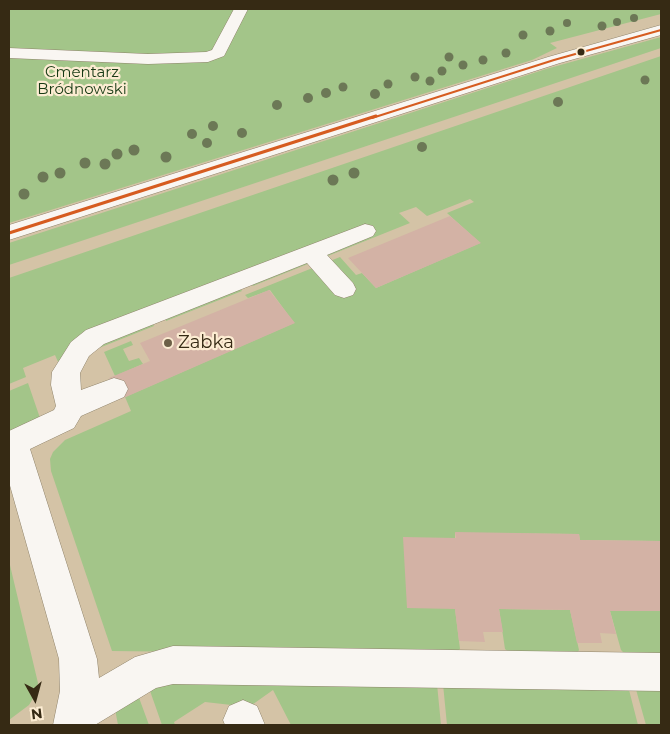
<!DOCTYPE html>
<meta charset="utf-8">
<style>
body{margin:0}
#map{position:relative;width:670px;height:734px;overflow:hidden;background:#d4c3a6;font-family:Montserrat,sans-serif}
canvas{display:block}
.frame{position:absolute;inset:0;border:10px solid #362a14;pointer-events:none}
.north{position:absolute;left:10px;top:674px;width:50px;height:50px;-webkit-text-stroke:4px #fcecd2;paint-order:stroke;rotate:173deg;font-size:14px;font-weight:700;line-height:20px;text-align:center;color:#362a14}
.north::after{content:'';display:block;margin:auto;width:18px;height:22px;background:#362a14;clip-path:polygon(50% 0,100% 100%,50% 72%,0 100%)}
</style>
<div id="map">
<canvas width="670" height="734"></canvas>
<div class="frame"></div>
<div class="north">N</div>
</div>
<script>
const g = document.querySelector('canvas').getContext('2d');
g.lineJoin = 'round';
function paint(path, color) {
  g.fillStyle = color;
  g.fill(path, 'evenodd');
}
function poly(rows) {
  const path = new Path2D();
  for (const r of rows) {
    path.moveTo(r[0], r[1]);
    for (let i = 2; i < r.length; i += 2) path.lineTo(r[i], r[i + 1]);
  }
  return path;
}
function stroke(path, color, width, dash) {
  g.strokeStyle = color;
  g.lineWidth = width;
  g.lineCap = dash ? 'butt' : 'round';
  g.setLineDash(dash || []);
  g.stroke(path);
}
function write(font, color, halo, rows, align = 'center') {
  g.font = font + ' Montserrat,sans-serif';
  g.lineWidth = 4.5;
  g.setLineDash([]);
  g.textBaseline = 'middle';
  g.strokeStyle = halo;
  g.fillStyle = color;
  for (const [text, x, y, turn = 0] of rows) {
    g.save();
    g.translate(x, y);
    g.rotate((+turn || 0) * Math.PI / 180);
    g.textAlign = isNaN(turn) ? turn : align;
    if (halo) g.strokeText(text, 0, 0);
    g.fillText(text, 0, 0);
    g.restore();
  }
}
paint(poly([
 [9,9,661,9,661,14,550,43,557,48,532,60,9,223],
 [661,37,661,48,9,265,9,243,546,69],
 [661,56,661,541,580,540,579,534,455,533,455,609,460,649,453,655,112,651,51,471,50,459,53,452,65,440,131,411,125,397,294,323,270,290,248,298,245,295,340,257,356,275,362,273,376,288,480,243,447,213,474,202,470,199,427,216,416,207,399,213,410,223,253,286,250,283,239,287,242,291,166,321,164,317,152,322,154,326,59,364,55,355,23,368,26,377,9,384,9,278],
 [131,341,133,345,123,349,129,361,139,358,143,364,115,376,104,352],
 [28,383,40,418,9,433,9,391],
 [9,561,38,683,35,695,29,705,9,720],
 [499,609,570,610,579,650,575,657,513,656,505,649],
 [610,611,661,611,661,658,628,657,621,650],
 [162,680,437,684,441,725,291,725,273,690,249,707,205,702,174,722,175,725,162,725,149,688],
 [443,684,628,686,638,725,447,725],
 [635,686,661,686,661,725,646,725],
 [138,695,149,725,118,725,115,709]
]), '#a3c589');
paint(poly([
 [450,216,481,243,376,288,348,258],
 [269,290,295,323,119,400,109,378,150,361,140,343],
 [455,532,579,534,580,540,661,541,661,611,610,611,616,634,600,633,602,643,577,643,570,610,499,609,503,632,483,632,485,642,459,641,455,609,407,608,403,537,456,538]
]), '#d3b2a5');
const minor = poly([
 [234,9,248,9,224,56,208,62,148,64,9,58,9,48,148,54,206,52,212,50,234,9],
 [661,25,661,35,560,63,9,240,9,225,548,57,661,25],
 [365,224,373,226,376,231,373,236,327,255,353,283,356,289,353,295,344,298,335,295,307,263,104,344,89,356,80,373,81,390,114,378,124,381,128,389,124,397,81,416,74,428,30,449,97,659,99,678,135,657,173,646,661,653,661,691,173,684,156,688,95,725,53,725,60,691,59,659,9,482,9,431,54,410,56,406,51,385,52,372,71,342,86,330,365,224],
 [243,700,257,706,265,725,225,725,223,720,229,706,243,700]
]);
stroke(minor, '#8f836b', 1);
paint(minor, '#f9f6f2');
stroke(poly([
 [372,118,554,60,661,30]
]), '#d65c20', 2);
stroke(poly([
 [9,233,376,116]
]), '#d65c20', 3);
g.fillStyle = '#6c7856';
for (const [x, y, r] of [
 [634,18,4],
 [617,22,4],
 [567,23,4],
 [602,26,4.5],
 [550,31,4.5],
 [523,35,4.5],
 [506,53,4.5],
 [449,57,4.5],
 [483,60,4.5],
 [463,65,4.5],
 [442,71,4.5],
 [415,77,4.5],
 [645,80,4.5],
 [430,81,4.5],
 [388,84,4.5],
 [343,87,4.5],
 [326,93,5],
 [375,94,5],
 [308,98,5],
 [558,102,5],
 [277,105,5],
 [213,126,5],
 [242,133,5],
 [192,134,5],
 [207,143,5],
 [422,147,5],
 [134,150,5.5],
 [117,154,5.5],
 [166,157,5.5],
 [85,163,5.5],
 [105,164,5.5],
 [60,173,5.5],
 [354,173,5.5],
 [43,177,5.5],
 [333,180,5.5],
 [24,194,5.5]
]) {
  g.beginPath();
  g.arc(x, y, r, 0, 2 * Math.PI);
  g.fill();
}
for (const [x, y, r, color] of [
 [581,52,4.5,"#362a14"],
 [168,343,5,"#6d6047"]
]) {
  const dot = new Path2D();
  dot.arc(x, y, r, 0, 2 * Math.PI);
  g.fillStyle = color;
  g.fill(dot);
  stroke(dot, '#fcecd2', 2);
}
write('15px', '#173a14', '#fcecd2', [
 ["Cmentarz",82,73],
 ["Bródnowski",82,90]
]);
write('18px', '#362a14', '#fcecd2', [
 ["Żabka",178,343]
], 'left');
</script>
